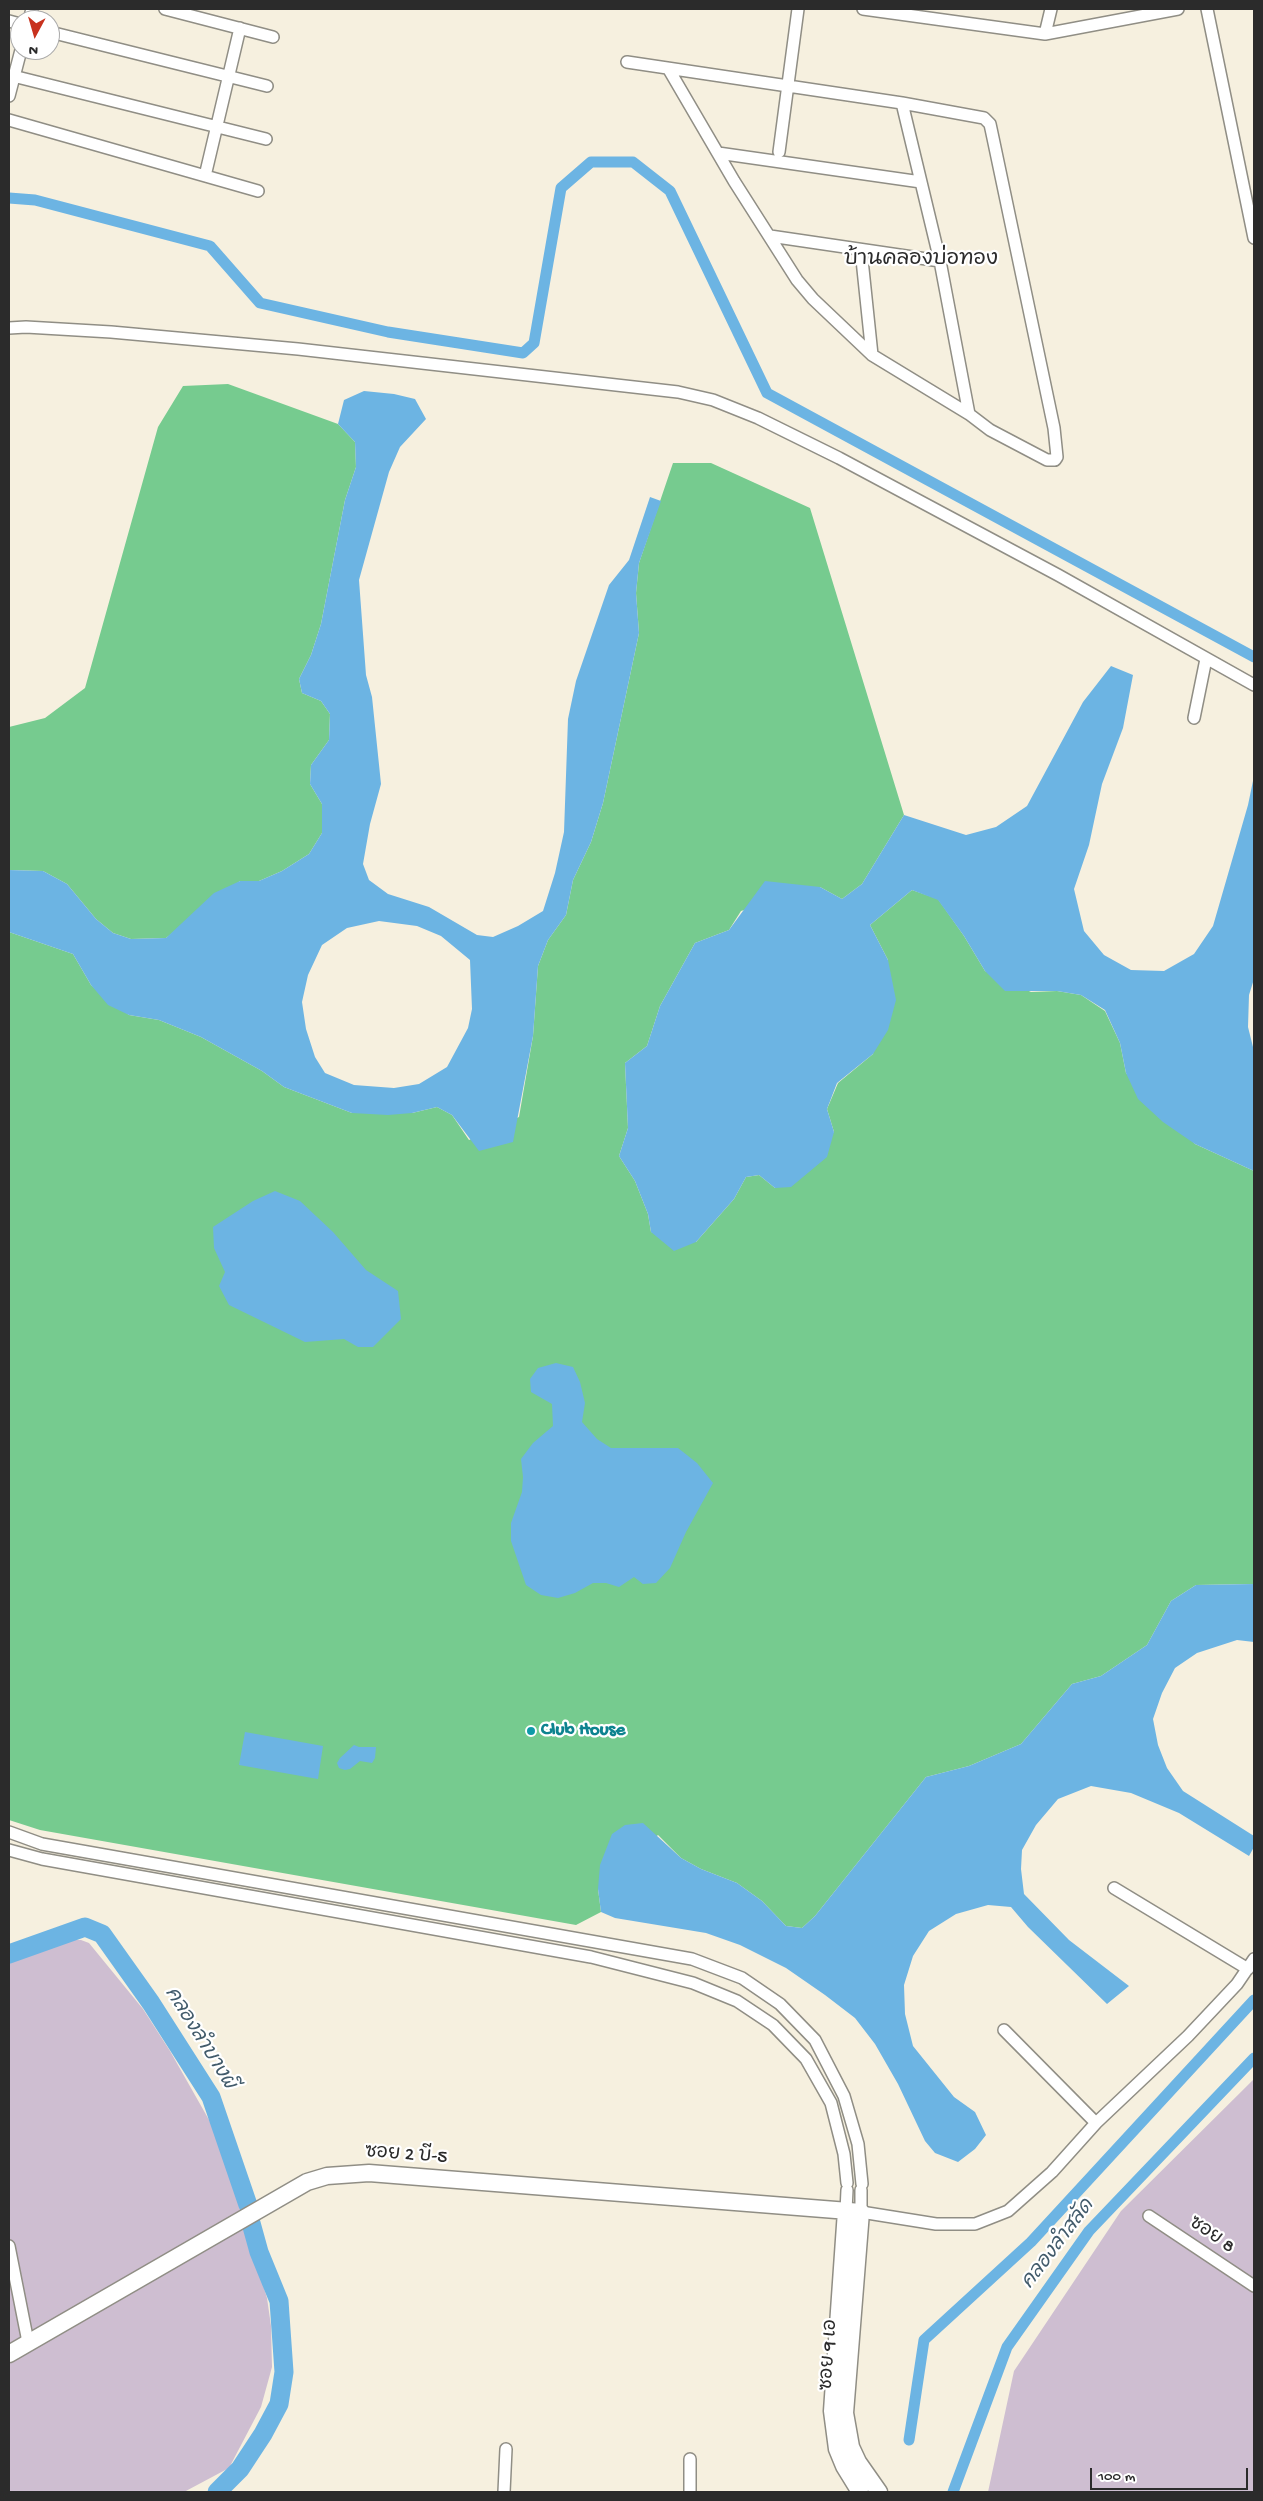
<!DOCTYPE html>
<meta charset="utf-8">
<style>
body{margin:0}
#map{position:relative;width:1263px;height:2501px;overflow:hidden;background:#f6f0df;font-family:"Gochi Hand",sans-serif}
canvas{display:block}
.frame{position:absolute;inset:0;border:10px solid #2b2b2b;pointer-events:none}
.north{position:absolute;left:10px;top:10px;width:50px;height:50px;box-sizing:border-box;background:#fff;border:1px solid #aaa;border-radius:50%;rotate:186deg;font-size:14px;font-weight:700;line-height:20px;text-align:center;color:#2b2b2b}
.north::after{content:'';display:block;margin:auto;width:18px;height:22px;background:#c8321e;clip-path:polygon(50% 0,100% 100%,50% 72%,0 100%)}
.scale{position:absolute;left:1090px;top:2468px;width:158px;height:22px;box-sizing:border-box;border:2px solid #2b2b2b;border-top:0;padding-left:6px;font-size:15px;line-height:18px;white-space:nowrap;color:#2b2b2b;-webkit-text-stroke:4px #fff;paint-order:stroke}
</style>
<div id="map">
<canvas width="1263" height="2501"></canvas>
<div class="frame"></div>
<div class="north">N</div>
<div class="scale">100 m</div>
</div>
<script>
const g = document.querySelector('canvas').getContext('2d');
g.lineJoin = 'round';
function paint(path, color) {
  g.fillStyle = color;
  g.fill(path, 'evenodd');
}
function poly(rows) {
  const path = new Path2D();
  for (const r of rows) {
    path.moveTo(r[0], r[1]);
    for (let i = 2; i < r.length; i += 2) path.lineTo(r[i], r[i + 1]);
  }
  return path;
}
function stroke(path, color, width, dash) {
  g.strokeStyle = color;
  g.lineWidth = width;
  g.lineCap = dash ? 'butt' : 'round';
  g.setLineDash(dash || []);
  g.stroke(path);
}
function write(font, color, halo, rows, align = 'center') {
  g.font = font + ' "Gochi Hand","Playpen Sans Thai",sans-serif';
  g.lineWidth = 4.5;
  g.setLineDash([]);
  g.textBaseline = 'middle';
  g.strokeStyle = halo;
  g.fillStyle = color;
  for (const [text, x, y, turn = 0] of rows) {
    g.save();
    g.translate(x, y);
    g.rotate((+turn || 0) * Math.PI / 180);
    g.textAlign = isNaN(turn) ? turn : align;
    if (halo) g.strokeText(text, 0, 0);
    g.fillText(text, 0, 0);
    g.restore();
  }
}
paint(poly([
 [72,1940,81,1940,89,1943,143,2009,170,2051,217,2134,267,2298,271,2326,272,2367,261,2407,229,2468,184,2492,9,2492,9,1963],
 [1254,2079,1254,2492,988,2492,1014,2371,1121,2211]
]), '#cebed1');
paint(poly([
 [228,384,338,424,355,442,356,467,345,500,321,624,311,655,299,679,302,693,321,701,330,714,329,740,311,765,310,784,322,804,322,833,309,854,282,871,259,881,240,881,166,938,131,939,113,933,96,919,67,884,43,871,9,870,9,727,45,718,85,688,158,427,183,386],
 [673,463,711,463,810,508,904,815,862,884,842,899,820,887,741,911,729,930,695,943,660,1006,647,1046,625,1063,628,1128,619,1156,635,1181,648,1214,651,1232,696,1242,734,1199,746,1177,759,1175,775,1188,834,1132,827,1109,838,1083,873,1054,888,960,870,925,912,890,938,899,964,936,985,971,1031,992,1057,991,1081,995,1105,1011,1120,1043,1126,1073,1195,1144,1254,1171,1254,1584,1196,1585,1171,1601,1147,1645,1101,1676,1072,1684,1021,1744,969,1766,926,1777,815,1916,802,1928,786,1926,762,1901,737,1883,701,1869,681,1858,658,1835,598,1889,601,1912,576,1925,40,1830,9,1820,9,932,73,954,91,985,129,1015,159,1020,201,1037,262,1071,284,1087,352,1113,412,1113,437,1107,452,1115,469,1140,519,1117,533,1036,538,966,548,940,566,915,573,880,591,842,603,803,639,633,636,593,639,563]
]), '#76cb8f');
paint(poly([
 [364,391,394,394,415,399,426,419,400,447,389,472,359,580,366,675,372,697,381,784,370,824,363,864,369,880,388,894,429,907,477,935,493,937,518,926,543,911,555,873,564,832,568,719,576,681,609,585,629,560,650,497,661,501,639,563,636,593,639,633,603,803,591,842,573,880,566,915,548,940,538,966,533,1036,513,1142,479,1151,452,1115,437,1107,412,1113,388,1115,352,1113,284,1087,262,1071,201,1037,159,1020,129,1015,108,1005,91,985,73,954,9,932,9,870,43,871,67,884,96,919,113,933,131,939,166,938,214,893,240,881,259,881,282,871,309,854,322,833,322,804,310,784,311,765,329,740,330,714,321,701,302,693,299,679,311,655,321,624,345,500,356,467,355,442,338,424,344,400],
 [379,921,417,926,441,936,470,960,472,1009,468,1028,447,1067,419,1084,394,1088,354,1085,325,1073,315,1057,306,1029,302,1002,308,975,322,945,347,928],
 [1111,666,1133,675,1123,728,1102,784,1089,845,1074,889,1084,931,1104,955,1131,970,1164,971,1194,954,1213,926,1248,805,1254,776,1254,979,1249,995,1248,1027,1254,1051,1254,1171,1195,1144,1163,1122,1138,1099,1126,1073,1120,1043,1105,1010,1081,995,1057,991,1005,991,985,971,964,936,938,900,912,890,870,925,888,960,896,1000,888,1030,873,1054,837,1083,827,1109,834,1132,827,1157,791,1187,775,1188,759,1175,746,1177,734,1199,696,1242,674,1251,651,1232,648,1214,635,1181,619,1156,628,1128,625,1063,647,1046,660,1006,695,943,729,930,765,881,820,887,842,899,862,884,904,815,966,835,996,827,1027,806,1083,702],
 [275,1191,300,1201,333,1232,366,1270,398,1291,401,1319,373,1347,358,1347,344,1339,305,1342,229,1305,219,1286,225,1272,214,1248,213,1227,253,1201],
 [556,1363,573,1367,580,1382,585,1403,582,1422,597,1439,611,1448,678,1448,697,1463,713,1483,686,1532,670,1568,656,1583,643,1584,634,1577,619,1587,606,1583,593,1583,575,1593,558,1598,541,1595,526,1585,511,1541,511,1523,522,1492,523,1477,521,1459,533,1443,553,1426,552,1404,531,1392,530,1379,538,1368],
 [1254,1584,1254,1642,1237,1640,1197,1653,1175,1668,1162,1693,1153,1719,1158,1745,1167,1768,1183,1791,1254,1836,1254,1847,1249,1856,1179,1813,1131,1793,1091,1786,1058,1799,1036,1825,1022,1850,1021,1869,1024,1894,1069,1940,1129,1986,1107,2004,1028,1927,1011,1907,988,1905,956,1914,929,1931,913,1956,904,1985,905,2014,913,2046,954,2097,975,2112,986,2135,975,2149,958,2162,935,2153,925,2141,898,2084,875,2044,855,2018,825,1995,786,1968,740,1945,706,1933,615,1918,601,1912,598,1889,600,1865,612,1834,625,1825,643,1823,681,1858,701,1869,737,1883,762,1901,786,1926,802,1928,815,1916,926,1777,969,1766,1021,1744,1072,1684,1101,1676,1147,1645,1171,1601,1196,1585],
 [245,1732,323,1746,318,1779,239,1765],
 [354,1745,359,1747,376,1747,375,1758,372,1763,360,1761,350,1769,345,1770,339,1768,337,1763,340,1758]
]), '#6cb4e3');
stroke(poly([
 [9,198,35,200,210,246,260,303,388,332,523,353,534,343,561,188,591,162,633,162,670,191,767,393,1254,657],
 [909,2440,924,2340,1031,2242,1254,2000],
 [953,2492,1007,2347,1089,2231,1254,2058]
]), '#6cb4e3', 11);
stroke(poly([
 [9,1954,85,1927,102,1934,151,2003,211,2097,248,2205],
 [217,2492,240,2469,263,2434,279,2404,284,2372,279,2301,259,2252,251,2223]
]), '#6cb4e3', 19);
const street = poly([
 [165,9,273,37],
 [863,9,1045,34,1178,9],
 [1207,9,1254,238],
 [29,20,32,9],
 [9,21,20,24],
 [50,32,267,86],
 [1045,34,1051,9],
 [627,62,902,103,984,118,990,124,993,138,1054,428,1057,457,1055,460,1047,460,990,430,969,414,872,355,813,299,797,280,734,181,668,68],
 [9,75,266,139],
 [9,96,21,50],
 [902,103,940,261,969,414],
 [9,120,258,191],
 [779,152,798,9],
 [718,153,921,182],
 [205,176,240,28],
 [770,236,940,261],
 [861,250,872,355],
 [9,328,26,327,111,332,298,349,678,392,713,400,758,418,839,458,1058,575,1254,685],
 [1194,718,1206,659],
 [9,1832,42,1844,692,1959,742,1978,780,2004,815,2040,844,2096,858,2144,862,2184],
 [9,1850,42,1859,591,1957,693,1983,737,2001,773,2025,806,2059,831,2103,844,2154,847,2183],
 [1114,1888,1248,1969],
 [1004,2030,1096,2123],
 [861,2190,861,2212,936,2224,975,2224,1008,2211,1052,2172,1096,2123,1188,2036,1237,1984,1254,1959],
 [846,2211,847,2190],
 [1149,2216,1254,2286],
 [9,2246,28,2342],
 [504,2492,506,2449],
 [690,2492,690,2459]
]);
const secondary = poly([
 [846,2211,832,2411,837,2449,844,2466,860,2492],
 [9,2354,307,2182,327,2176,369,2173,861,2212,845,2413,851,2447,858,2462,879,2492]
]);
stroke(street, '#908e85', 14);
stroke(secondary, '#908e85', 19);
stroke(street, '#fff', 11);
stroke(secondary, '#fff', 16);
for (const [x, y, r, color] of [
 [531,1731,5,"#0f9aa8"]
]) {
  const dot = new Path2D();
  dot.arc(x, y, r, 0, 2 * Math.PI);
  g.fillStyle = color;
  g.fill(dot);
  stroke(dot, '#fff', 2);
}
write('bold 19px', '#0d838f', '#fff', [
 ["Club House",541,1731]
], 'left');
write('19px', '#2b2b2b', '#fff', [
 ["ซอย 2 บี-5",406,2156,4],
 ["ซอย 8",1211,2236,34],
 ["ซอย 9 เอ",830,2355,-86]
]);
write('italic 20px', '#425b6b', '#fff', [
 ["คลองลำบางผี",199,2039,58],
 ["คลองลำสลัด",1059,2245,-53]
]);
write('21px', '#2b2b2b', '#fff', [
 ["บ้านคลองบ่อทอง",921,261]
]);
</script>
